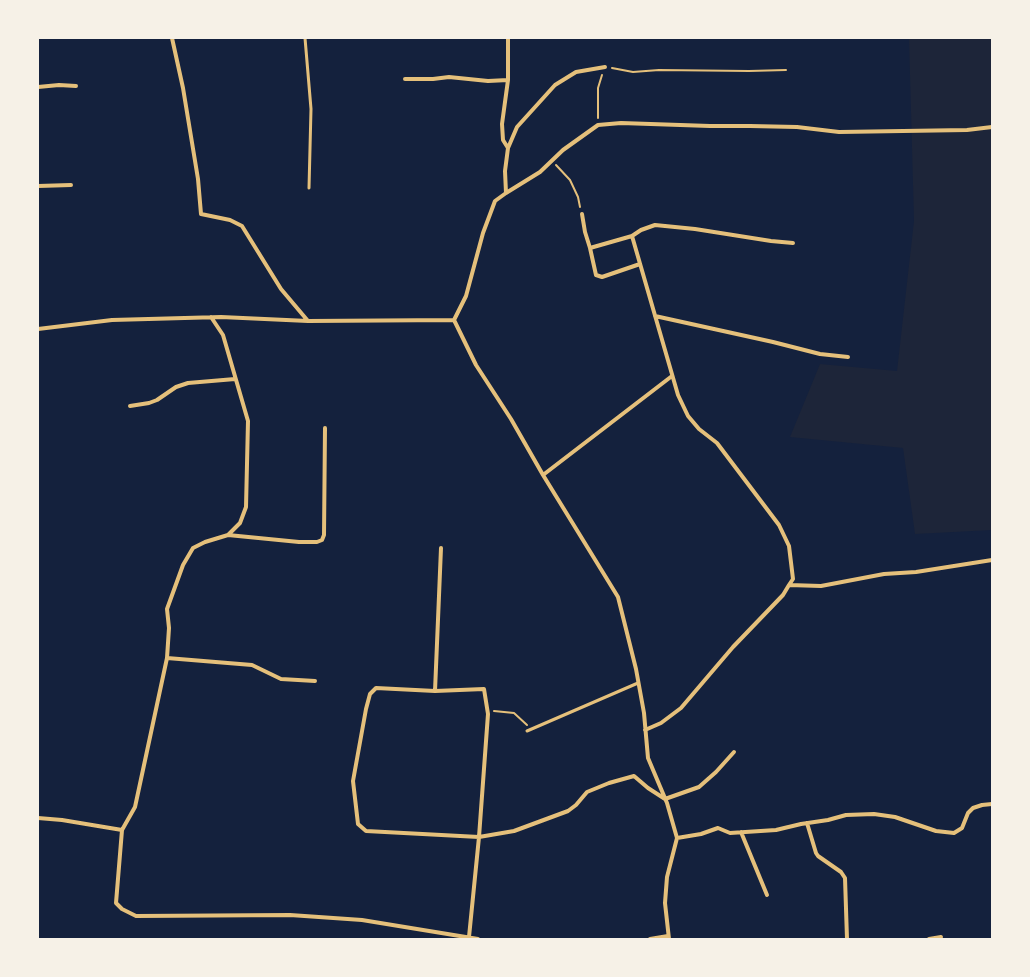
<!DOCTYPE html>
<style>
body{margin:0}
#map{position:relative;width:1030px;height:977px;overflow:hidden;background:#14213d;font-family:"DM Sans",sans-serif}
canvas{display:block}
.frame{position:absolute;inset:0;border:39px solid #f6f1e7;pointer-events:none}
</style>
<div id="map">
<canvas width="1030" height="977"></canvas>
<div class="frame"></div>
</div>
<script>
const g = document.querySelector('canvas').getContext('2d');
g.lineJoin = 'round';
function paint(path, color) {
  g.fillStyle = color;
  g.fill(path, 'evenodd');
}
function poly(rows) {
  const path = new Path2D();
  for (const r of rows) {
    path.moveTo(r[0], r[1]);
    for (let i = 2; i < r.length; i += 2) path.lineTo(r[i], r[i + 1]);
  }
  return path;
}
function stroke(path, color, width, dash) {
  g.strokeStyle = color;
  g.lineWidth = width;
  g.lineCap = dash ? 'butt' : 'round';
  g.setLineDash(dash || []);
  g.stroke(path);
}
paint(poly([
 [909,38,992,38,992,530,915,534,903,448,790,437,820,364,897,371,914,221]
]), '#1d2539');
stroke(poly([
 [612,68,633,72,659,70,749,71,786,70],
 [598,118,598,88,602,75],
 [556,165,570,180,578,197,580,207],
 [494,711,514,713,527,725]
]), '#e5c07b', 2);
stroke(poly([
 [305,38,311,109,309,188],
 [527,731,638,683]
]), '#e5c07b', 3);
stroke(poly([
 [172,38,183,88,198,179,201,214,230,220,242,226,281,289,308,321],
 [405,79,433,79,449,77,488,81,508,80],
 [38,87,59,85,76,86],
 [508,148,517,127,555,85,576,72,605,67],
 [38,186,71,185],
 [506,193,540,172,563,150,598,125,621,123,710,126,750,126,797,127,839,132,967,130,992,127],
 [582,214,585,232,590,248,632,236,678,395,688,416,699,429,717,443,779,525,789,546,793,579,789,585],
 [632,236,641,230,655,225,695,229,771,241,793,243],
 [590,248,596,275,602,277,640,264],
 [655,316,773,342,820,354,848,357],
 [211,317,223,335,248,421,246,507,240,523,228,535,205,542,193,548,183,565,167,609,169,628,167,658,135,807,122,830,116,903,122,909,136,916,290,915,362,920,478,939],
 [454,320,476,365,511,419,543,475,618,597,636,669,644,713,648,758,667,803,677,838,667,877,665,903,669,939],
 [454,320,466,296,483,233,495,201,506,193,505,171,508,148,503,140,502,124,508,80,508,38],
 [38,329,112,320,221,317,308,321,454,320],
 [130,406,149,403,157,400,176,387,188,383,235,379],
 [543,475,672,376],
 [228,535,299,542,317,542,322,540,324,535,325,428],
 [441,548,435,691,484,689,488,714,479,837,469,937],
 [167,658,252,665,281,679,315,681],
 [435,691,376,688,370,694,366,709,353,781,358,824,366,831,479,837,514,831,568,811,576,805,587,792,609,783,634,776,648,788,665,799,699,787,716,772,734,752],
 [645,730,661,723,681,708,733,647,783,595,789,585,821,586,884,574,916,572,992,560],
 [38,818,62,820,122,830],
 [807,823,816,853,818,856,841,872,845,878,847,939],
 [741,832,767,895],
 [677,838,701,834,718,828,730,833,776,830,801,824,828,820,846,815,874,814,895,817,936,831,954,833,962,828,968,813,973,808,982,805,992,804],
 [650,939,668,936],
 [929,939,941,937]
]), '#e5c07b', 4);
</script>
